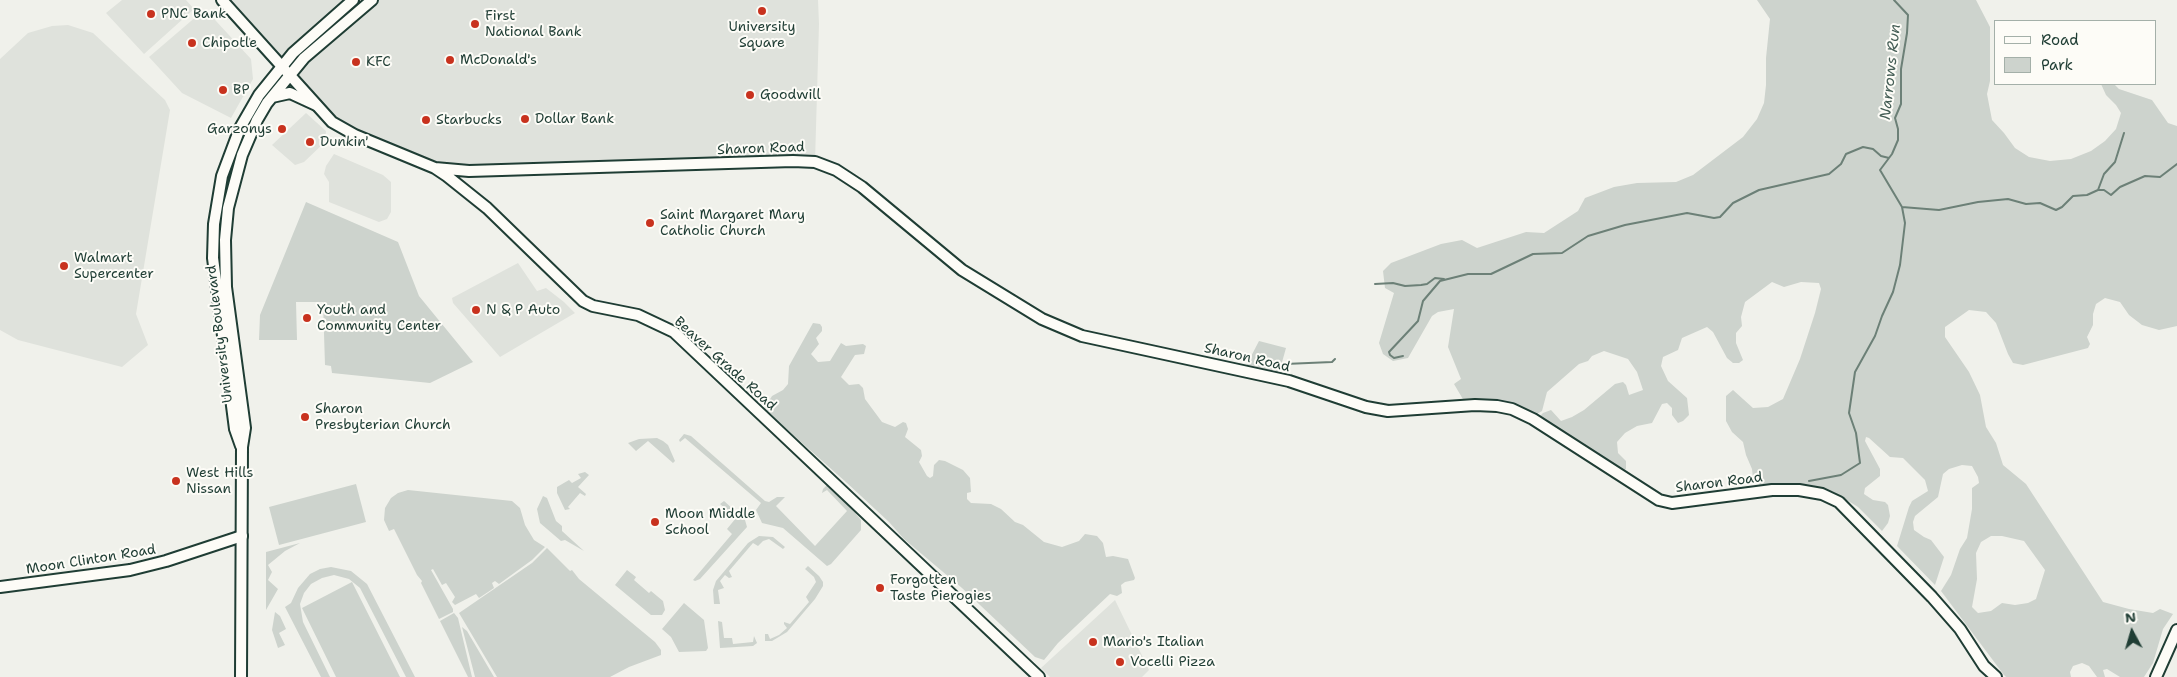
<!DOCTYPE html>
<style>
body{margin:0}
#map{position:relative;width:2177px;height:677px;overflow:hidden;background:#f0f1eb;font-family:"Shantell Sans",sans-serif}
canvas{display:block}
.legend{position:absolute;left:1994px;top:20px;width:162px;height:65px;box-sizing:border-box;background:#fdfcf7;border:1px solid #a4b0a9;margin:0;padding:6px 9px;list-style:none;font-size:15px;color:#1f3d34}
.legend li{display:flex;align-items:center;gap:10px;height:25px}
.legend b{width:25px;border:1px solid #a4b0a9}
.north{position:absolute;left:2107px;top:607px;width:50px;height:50px;-webkit-text-stroke:4px #fdfcf7;paint-order:stroke;rotate:354deg;font-size:14px;font-weight:700;line-height:20px;text-align:center;color:#1f3d34}
.north::after{content:'';display:block;margin:auto;width:18px;height:22px;background:#1f3d34;clip-path:polygon(50% 0,100% 100%,50% 72%,0 100%)}
</style>
<div id="map">
<canvas width="2177" height="677"></canvas>
<ul class="legend">
<li><b style="height:6px;background:#fdfcf7"></b>Road</li>
<li><b style="height:14px;background:#cdd3cd"></b>Park</li>
</ul>
<div class="north">N</div>
</div>
<script>
const g = document.querySelector('canvas').getContext('2d');
g.lineJoin = 'round';
function paint(path, color) {
  g.fillStyle = color;
  g.fill(path, 'evenodd');
}
function poly(rows) {
  const path = new Path2D();
  for (const r of rows) {
    path.moveTo(r[0], r[1]);
    for (let i = 2; i < r.length; i += 2) path.lineTo(r[i], r[i + 1]);
  }
  return path;
}
function stroke(path, color, width, dash) {
  g.strokeStyle = color;
  g.lineWidth = width;
  g.lineCap = dash ? 'butt' : 'round';
  g.setLineDash(dash || []);
  g.stroke(path);
}
function write(font, color, halo, rows, align = 'center') {
  g.font = font + ' "Shantell Sans",sans-serif';
  g.lineWidth = 4;
  g.setLineDash([]);
  g.textBaseline = 'middle';
  g.strokeStyle = halo;
  g.fillStyle = color;
  for (const [text, x, y, turn = 0] of rows) {
    g.save();
    g.translate(x, y);
    g.rotate((+turn || 0) * Math.PI / 180);
    g.textAlign = isNaN(turn) ? turn : align;
    if (halo) g.strokeText(text, 0, 0);
    g.fillText(text, 0, 0);
    g.restore();
  }
}
paint(poly([
 [122,0,186,0,194,9,144,54,106,13],
 [222,0,818,0,819,24,815,162,457,171,344,129],
 [205,9,251,59,253,79,231,118,182,93,149,57],
 [68,25,93,33,165,100,170,110,136,314,148,345,122,367,18,340,0,330,0,59,28,33,52,26],
 [306,113,326,131,325,142,304,162,295,165,272,145],
 [334,154,383,175,391,182,391,212,387,219,379,222,329,202,329,182,324,174,326,166],
 [518,263,537,291,546,288,564,302,575,313,500,357,453,303,452,298],
 [1115,600,1149,670,1142,677,1050,677,1041,668]
]), '#dfe2dc');
paint(poly([
 [1757,0,1976,0,1990,27,1990,81,1987,94,1992,120,2004,133,2015,148,2029,157,2050,161,2071,159,2091,151,2105,141,2116,129,2121,113,2116,105,2106,95,2101,84,2114,84,2119,89,2152,100,2168,123,2177,126,2177,326,2159,330,2142,325,2129,315,2120,302,2105,298,2096,304,2093,314,2093,325,2087,337,2090,344,2088,348,2023,365,2013,363,2008,354,1996,323,1986,312,1969,310,1945,327,1945,337,1969,372,1980,395,1986,427,1996,443,2003,465,2026,484,2103,602,2129,609,2153,613,2160,609,2173,614,2163,629,2153,663,2144,677,2120,677,2107,669,2103,670,2105,677,2097,677,2089,666,2082,663,2073,666,2070,672,2071,677,2006,677,2004,675,1941,591,1951,575,1960,549,1967,538,1972,509,1972,488,1979,483,1978,477,1972,466,1962,465,1949,469,1943,474,1938,497,1915,516,1913,522,1914,530,1924,537,1931,540,1944,557,1935,585,1897,546,1909,507,1912,501,1928,491,1925,480,1903,458,1890,457,1869,438,1866,437,1865,441,1880,469,1880,476,1865,488,1864,494,1873,500,1885,502,1888,505,1890,516,1888,523,1882,531,1858,507,1834,492,1811,485,1785,483,1761,486,1753,478,1752,469,1746,455,1743,442,1732,432,1726,421,1726,396,1733,390,1753,408,1768,407,1783,399,1800,359,1815,313,1821,289,1819,283,1801,282,1784,287,1772,282,1745,302,1741,317,1742,326,1736,333,1736,343,1743,360,1739,363,1733,363,1727,358,1713,332,1707,327,1682,338,1678,350,1663,357,1661,366,1668,381,1687,398,1689,415,1683,421,1678,423,1672,415,1672,408,1667,403,1662,404,1652,423,1637,426,1625,433,1617,442,1618,453,1626,461,1626,469,1623,471,1538,418,1543,413,1551,410,1561,421,1572,417,1584,410,1615,384,1623,382,1626,385,1629,395,1643,390,1637,372,1628,359,1604,351,1592,356,1588,361,1579,364,1547,392,1542,411,1537,414,1532,414,1515,405,1498,400,1464,401,1454,384,1461,379,1448,347,1454,309,1438,312,1432,316,1408,358,1393,361,1383,354,1379,343,1394,293,1385,288,1383,271,1391,263,1441,244,1462,240,1477,248,1526,232,1544,233,1578,211,1585,198,1614,187,1637,183,1676,182,1693,175,1743,137,1757,119,1764,103,1766,85,1766,58,1770,19],
 [1991,536,2002,536,2024,541,2045,570,2036,599,2028,603,2015,605,2002,603,1991,611,1978,613,1972,607,1977,579,1976,553,1981,542],
 [306,202,398,242,419,296,473,362,430,383,332,373,331,366,325,365,323,302,296,302,297,340,259,340,260,315],
 [813,323,820,324,822,327,822,331,816,338,819,344,811,354,818,362,830,361,841,343,846,346,863,344,866,346,864,354,855,355,841,377,849,385,859,384,863,388,865,399,882,422,895,427,903,422,906,423,908,429,905,437,921,450,922,456,919,462,927,476,930,478,933,476,934,465,939,460,945,461,963,470,970,478,971,492,967,493,967,499,971,503,991,504,1001,509,1015,522,1023,525,1044,542,1062,547,1079,541,1085,534,1097,536,1103,543,1106,557,1113,556,1128,559,1135,578,1134,580,1125,582,1121,585,1122,593,1117,596,1110,594,1058,643,1044,660,1035,657,962,588,904,539,889,522,847,483,764,409,772,396,783,390,788,384,789,366],
 [1259,341,1286,348,1279,373,1246,366],
 [684,434,691,436,765,501,769,502,777,497,785,497,776,506,815,546,847,511,827,490,822,493,823,489,828,484,864,518,855,513,861,520,861,530,831,564,827,566,783,528,762,523,756,510,761,503,685,438,680,442,679,440],
 [639,439,657,438,663,441,668,445,675,461,673,463,648,441,636,451,628,443],
 [585,472,589,475,578,487,586,494,585,496,580,493,568,507,570,509,565,510,557,493,557,487,569,480,572,483,581,478,578,474],
 [356,484,366,522,279,545,269,507],
 [408,490,512,501,520,508,525,525,534,540,545,547,532,560,499,584,495,581,492,583,494,588,479,598,476,594,455,605,452,602,455,597,446,583,442,585,433,569,431,570,453,609,453,612,439,619,421,583,422,581,417,575,394,529,389,531,384,520,385,508,391,498,398,493],
 [543,496,547,498,556,521,562,526,562,531,584,551,565,540,561,541,540,523,537,509],
 [724,501,745,520,747,527,700,579,695,581,693,580,732,534,727,529,736,518,720,504],
 [759,536,773,537,785,547,783,549,769,539,763,541,758,546,753,543,729,571,732,577,729,578,725,575,720,581,724,588,718,590,720,604,714,604,713,590,716,581,748,543],
 [300,543,285,551,268,565,272,572,268,580,278,589,266,610,266,552],
 [547,548,570,571,572,570,579,579,655,642,661,650,661,655,629,667,610,677,497,677,459,613,532,563],
 [808,566,819,576,823,582,823,586,815,599,787,632,772,641,765,641,765,634,768,634,770,639,779,635,787,628,784,624,784,622,790,624,809,602,806,597,816,582,814,577,805,569],
 [331,567,351,571,367,584,415,677,406,677,360,588,349,579,334,575,322,578,311,584,304,593,300,604,303,622,330,677,321,677,285,607,291,603,298,588,310,574,320,569],
 [627,570,636,577,634,580,649,593,651,591,663,601,665,610,662,615,651,615,615,585],
 [352,582,400,677,336,677,302,608],
 [684,603,704,620,708,648,706,651,679,652,671,637,662,629],
 [275,612,280,616,286,629,279,633,285,645,278,648,272,630],
 [454,613,458,618,472,677,468,677,440,621],
 [718,621,722,622,724,638,732,638,733,644,753,642,754,636,757,643,753,646,720,648],
 [462,627,467,631,494,677,475,677]
]), '#cdd3cd');
stroke(poly([
 [2099,190,2104,190,2111,195,2120,187,2145,176,2160,177,2177,164],
 [1902,207,1939,210,1978,202,2008,199,2026,204,2040,203,2056,210,2062,207,2073,196,2087,195,2098,190,2104,174,2115,162,2124,133],
 [1375,284,1393,283,1405,286,1421,285,1427,284,1435,278,1444,279],
 [1403,356,1394,358,1390,355,1389,352,1418,321,1423,301,1440,281,1468,274,1491,274,1533,254,1562,253,1588,236,1625,225,1687,213,1714,218,1720,217,1733,203,1759,190,1829,174,1841,164,1846,154,1863,147,1873,149,1881,156,1889,158],
 [1285,364,1332,362,1335,359],
 [1809,481,1841,475,1860,463,1856,433,1849,413,1855,372,1875,336,1882,316,1893,292,1900,265,1905,223,1902,207,1880,170,1892,154,1898,140,1898,129,1895,118,1901,104,1901,69,1907,33,1908,15,1894,0]
]), '#6c8077', 2);
const secondary = poly([
 [222,0,332,122,355,135,435,168,447,176,487,208,583,301,593,306,638,315,674,332,1039,677],
 [435,168,469,171,793,161,815,162,836,170,862,187,962,270,1042,319,1082,336,1289,381,1366,407,1388,411,1475,405,1497,406,1512,409,1533,419,1659,500,1672,503,1772,490,1799,490,1822,494,1839,502,1932,597,1960,629,1984,666,1996,677],
 [0,587,130,570,166,561,242,536],
 [2156,677,2177,630]
]);
const primary = poly([
 [272,97,290,93,316,105],
 [241,446,235,429,213,258,214,224,222,176,240,128,259,95,293,53,353,0],
 [241,677,242,447,245,428,226,287,225,240,228,208,242,155,257,120,267,103,304,58,372,0]
]);
stroke(secondary, '#1f3d34', 14);
stroke(primary, '#1f3d34', 14);
stroke(secondary, '#fdfcf7', 10);
stroke(primary, '#fdfcf7', 10);
for (const [x, y, r, color] of [
 [762,11,5,"#c8321e"],
 [151,14,5,"#c8321e"],
 [475,24,5,"#c8321e"],
 [192,43,5,"#c8321e"],
 [450,60,5,"#c8321e"],
 [356,62,5,"#c8321e"],
 [223,90,5,"#c8321e"],
 [750,95,5,"#c8321e"],
 [525,119,5,"#c8321e"],
 [426,120,5,"#c8321e"],
 [282,129,5,"#c8321e"],
 [310,142,5,"#c8321e"],
 [650,223,5,"#c8321e"],
 [64,266,5,"#c8321e"],
 [476,310,5,"#c8321e"],
 [307,318,5,"#c8321e"],
 [305,417,5,"#c8321e"],
 [176,481,5,"#c8321e"],
 [655,522,5,"#c8321e"],
 [880,588,5,"#c8321e"],
 [1093,642,5,"#c8321e"],
 [1120,662,5,"#c8321e"]
]) {
  const dot = new Path2D();
  dot.arc(x, y, r, 0, 2 * Math.PI);
  g.fillStyle = color;
  g.fill(dot);
  stroke(dot, '#fdfcf7', 2);
}
write('14px', '#1f3d34', '#fdfcf7', [
 ["PNC Bank",161,14],
 ["First",485,16],
 ["National Bank",485,32],
 ["University",762,27,"center"],
 ["Square",762,43,"center"],
 ["Chipotle",202,43],
 ["McDonald's",460,60],
 ["KFC",366,62],
 ["BP",233,90],
 ["Goodwill",760,95],
 ["Dollar Bank",535,119],
 ["Starbucks",436,120],
 ["Garzonys",272,129,"right"],
 ["Dunkin'",320,142],
 ["Saint Margaret Mary",660,215],
 ["Catholic Church",660,231],
 ["Walmart",74,258],
 ["Supercenter",74,274],
 ["Youth and",317,310],
 ["Community Center",317,326],
 ["N & P Auto",486,310],
 ["Sharon",315,409],
 ["Presbyterian Church",315,425],
 ["West Hills",186,473],
 ["Nissan",186,489],
 ["Moon Middle",665,514],
 ["School",665,530],
 ["Forgotten",890,580],
 ["Taste Pierogies",890,596],
 ["Mario's Italian",1103,642],
 ["Vocelli Pizza",1130,662]
], 'left');
write('14px', '#1f3d34', '#fdfcf7', [
 ["Sharon Road",761,149,-2],
 ["University Boulevard",220,334,-97],
 ["Sharon Road",1247,358,13],
 ["Beaver Grade Road",725,364,42],
 ["Sharon Road",1719,483,-7],
 ["Moon Clinton Road",91,560,-9]
]);
write('italic 15px', '#455e56', '#fdfcf7', [
 ["Narrows Run",1891,72,-84]
]);
</script>
